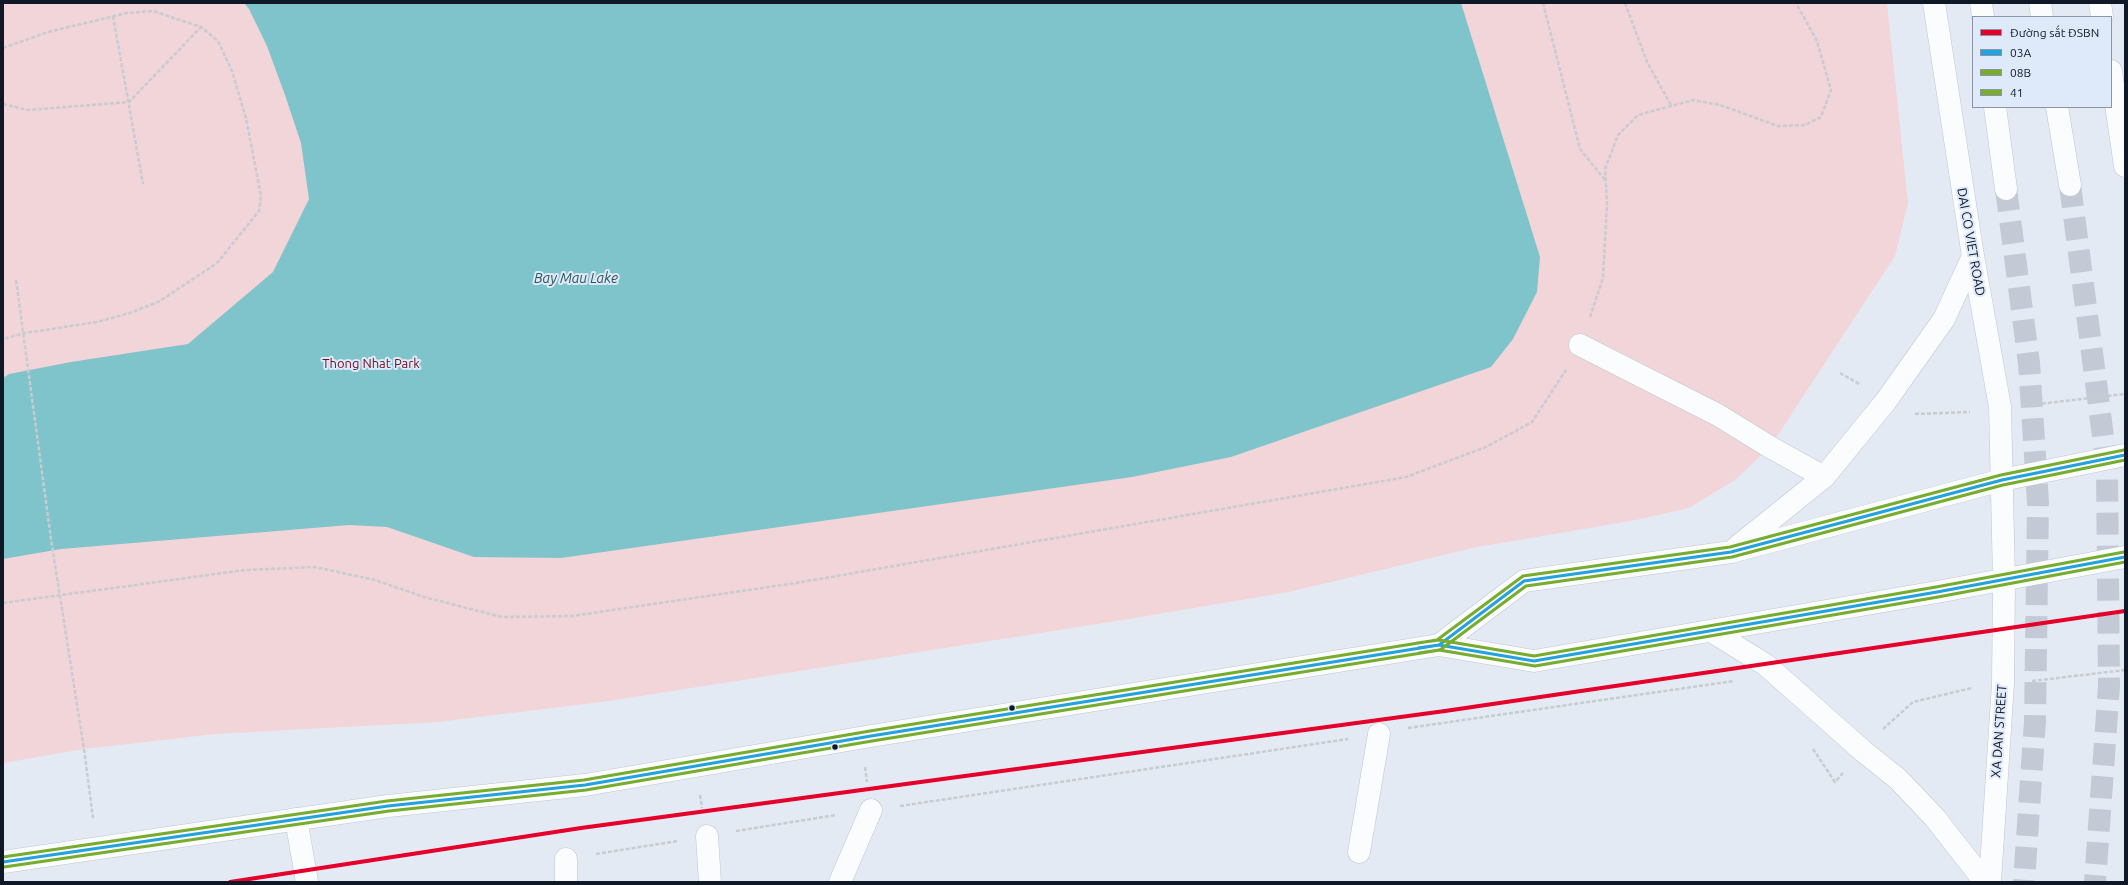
<!DOCTYPE html>
<meta charset="utf-8">
<style>
body{margin:0}
#map{position:relative;width:2128px;height:885px;overflow:hidden;background:#e4eaf4;font-family:Ubuntu,sans-serif}
canvas{display:block}
.frame{position:absolute;inset:0;border:4px solid #0e1826;pointer-events:none}
.legend{position:absolute;left:1972px;top:16px;width:140px;height:92px;box-sizing:border-box;background:#dee9fa;border:1px solid #8b95a5;margin:0;padding:5px 7px;list-style:none;font-size:12px;color:#0e1826}
.legend li{display:flex;align-items:center;gap:8px;height:20px}
.legend b{width:20px;border:1px solid #8b95a5}
</style>
<div id="map">
<canvas width="2128" height="885"></canvas>
<div class="frame"></div>
<ul class="legend">
<li><b style="height:5px;background:#e4002b"></b>Đường sắt ĐSBN</li>
<li><b style="height:5px;background:#23a2de"></b>03A</li>
<li><b style="height:5px;background:#78ac2e"></b>08B</li>
<li><b style="height:5px;background:#78ac2e"></b>41</li>
</ul>
</div>
<script>
const g = document.querySelector('canvas').getContext('2d');
g.lineJoin = 'round';
function paint(path, color) {
  g.fillStyle = color;
  g.fill(path, 'evenodd');
}
function poly(rows) {
  const path = new Path2D();
  for (const r of rows) {
    path.moveTo(r[0], r[1]);
    for (let i = 2; i < r.length; i += 2) path.lineTo(r[i], r[i + 1]);
  }
  return path;
}
function stroke(path, color, width, dash) {
  g.strokeStyle = color;
  g.lineWidth = width;
  g.lineCap = dash ? 'butt' : 'round';
  g.setLineDash(dash || []);
  g.stroke(path);
}
function write(font, color, halo, rows, align = 'center') {
  g.font = font + ' Ubuntu,sans-serif';
  g.lineWidth = 4;
  g.setLineDash([]);
  g.textBaseline = 'middle';
  g.strokeStyle = halo;
  g.fillStyle = color;
  for (const [text, x, y, turn = 0] of rows) {
    g.save();
    g.translate(x, y);
    g.rotate((+turn || 0) * Math.PI / 180);
    g.textAlign = isNaN(turn) ? turn : align;
    if (halo) g.strokeText(text, 0, 0);
    g.fillText(text, 0, 0);
    g.restore();
  }
}
paint(poly([
 [3,3,1887,3,1908,203,1895,256,1770,447,1735,480,1689,508,1636,520,1477,547,1289,592,1129,619,609,701,438,722,215,734,84,749,3,763]
]), '#f1d5d8');
paint(poly([
 [244,3,1461,3,1540,257,1537,292,1513,339,1491,367,1231,457,1132,477,561,558,474,557,387,527,349,525,61,549,3,559,3,378,9,374,71,362,188,344,273,272,309,199,301,143,285,95,267,46,249,9]
]), '#7fc4ca');
stroke(poly([
 [2070,185,2107,467,2109,686,2095,882],
 [2006,189,2029,363,2038,503,2035,721,2024,882]
]), '#c4cad5', 22, [22, 11]);
const minor = poly([
 [1580,345,1718,415,1770,447,1824,477],
 [296,819,307,882],
 [707,836,710,882],
 [1359,852,1379,734],
 [566,882,566,859],
 [840,882,871,810]
]);
const major = poly([
 [1934,3,1973,256,2000,407,2004,579,2003,683,1990,882],
 [1981,3,1983,17],
 [2040,3,2042,17],
 [2100,3,2102,17],
 [2111,71,2125,166],
 [1995,107,2006,189],
 [2057,107,2070,185],
 [1737,547,1824,477,1886,401,1944,319,1973,256],
 [1711,631,1766,665,1863,751,1898,779,1935,818,1985,882],
 [1439,645,1524,581,1731,552,2002,480,2125,455],
 [3,862,388,806,585,785,871,736,1439,645,1534,661,1937,592,2125,557]
]);
stroke(minor, '#bec6d2', 23);
stroke(major, '#bec6d2', 23);
stroke(poly([
 [1543,3,1580,149,1605,180],
 [1625,3,1647,62,1671,105],
 [113,16,143,184],
 [3,48,48,32,127,13,153,11,201,27,218,41,232,71,246,118,261,196,259,211,217,263,160,301,130,313,97,322,25,333,3,339],
 [3,104,28,110,129,102,201,27],
 [16,280,51,539,84,749,93,818],
 [1590,317,1603,278,1607,204,1605,169,1618,135,1638,115,1693,100,1720,105,1778,126,1805,125,1821,117,1831,90,1817,41,1796,3],
 [1840,373,1861,385],
 [2030,405,2125,394],
 [1915,414,1970,412],
 [3,603,245,570,315,567,375,580,424,597,502,617,572,616,796,583,1406,477,1486,447,1532,422,1566,370],
 [2032,681,2125,670],
 [1408,728,1734,681],
 [1883,729,1913,702,1972,688],
 [1813,749,1835,782,1843,773],
 [865,767,867,782],
 [700,795,702,808],
 [900,806,1348,739],
 [736,831,836,815],
 [596,854,678,841]
]), '#c8cbcf', 2.5, [4, 2]);
stroke(minor, '#fbfcfd', 22);
stroke(major, '#fbfcfd', 22);
stroke(poly([
 [1418,648,1439,645,1534,661,1937,592,2125,557],
 [3,862,388,806,585,785,871,736,1439,645,1524,581,1731,552,2002,480,2125,455]
]), '#23a2de', 3);
stroke(poly([
 [1419,653,1439,650,1535,666,1938,597,2125,562],
 [4,867,389,811,586,790,872,741,1440,650,1526,586,1732,557,2003,485,2125,460]
]), '#78ac2e', 3);
stroke(poly([
 [1417,643,1439,640,1534,656,1936,587,2124,552],
 [3,857,387,801,584,780,870,731,1437,640,1523,576,1730,547,2001,475,2124,450]
]), '#78ac2e', 3);
stroke(poly([
 [230,882,581,828,1445,711,2125,611]
]), '#e4002b', 4);
for (const [x, y, r, color] of [
 [1012,708,3.5,"#0e1826"],
 [835,747,3.5,"#0e1826"]
]) {
  const dot = new Path2D();
  dot.arc(x, y, r, 0, 2 * Math.PI);
  g.fillStyle = color;
  g.fill(dot);
  stroke(dot, '#dee9fa', 1.5);
}
write('13px', '#0e1826', '#dee9fa', [
 ["DAI CO VIET ROAD",1971,242,80],
 ["XA DAN STREET",1999,731,-86]
]);
write('13px', '#68101d', '#dee9fa', [
 ["Thong Nhat Park",371,364]
]);
write('italic 14px', '#295557', '#dee9fa', [
 ["Bay Mau Lake",576,278]
]);
</script>
